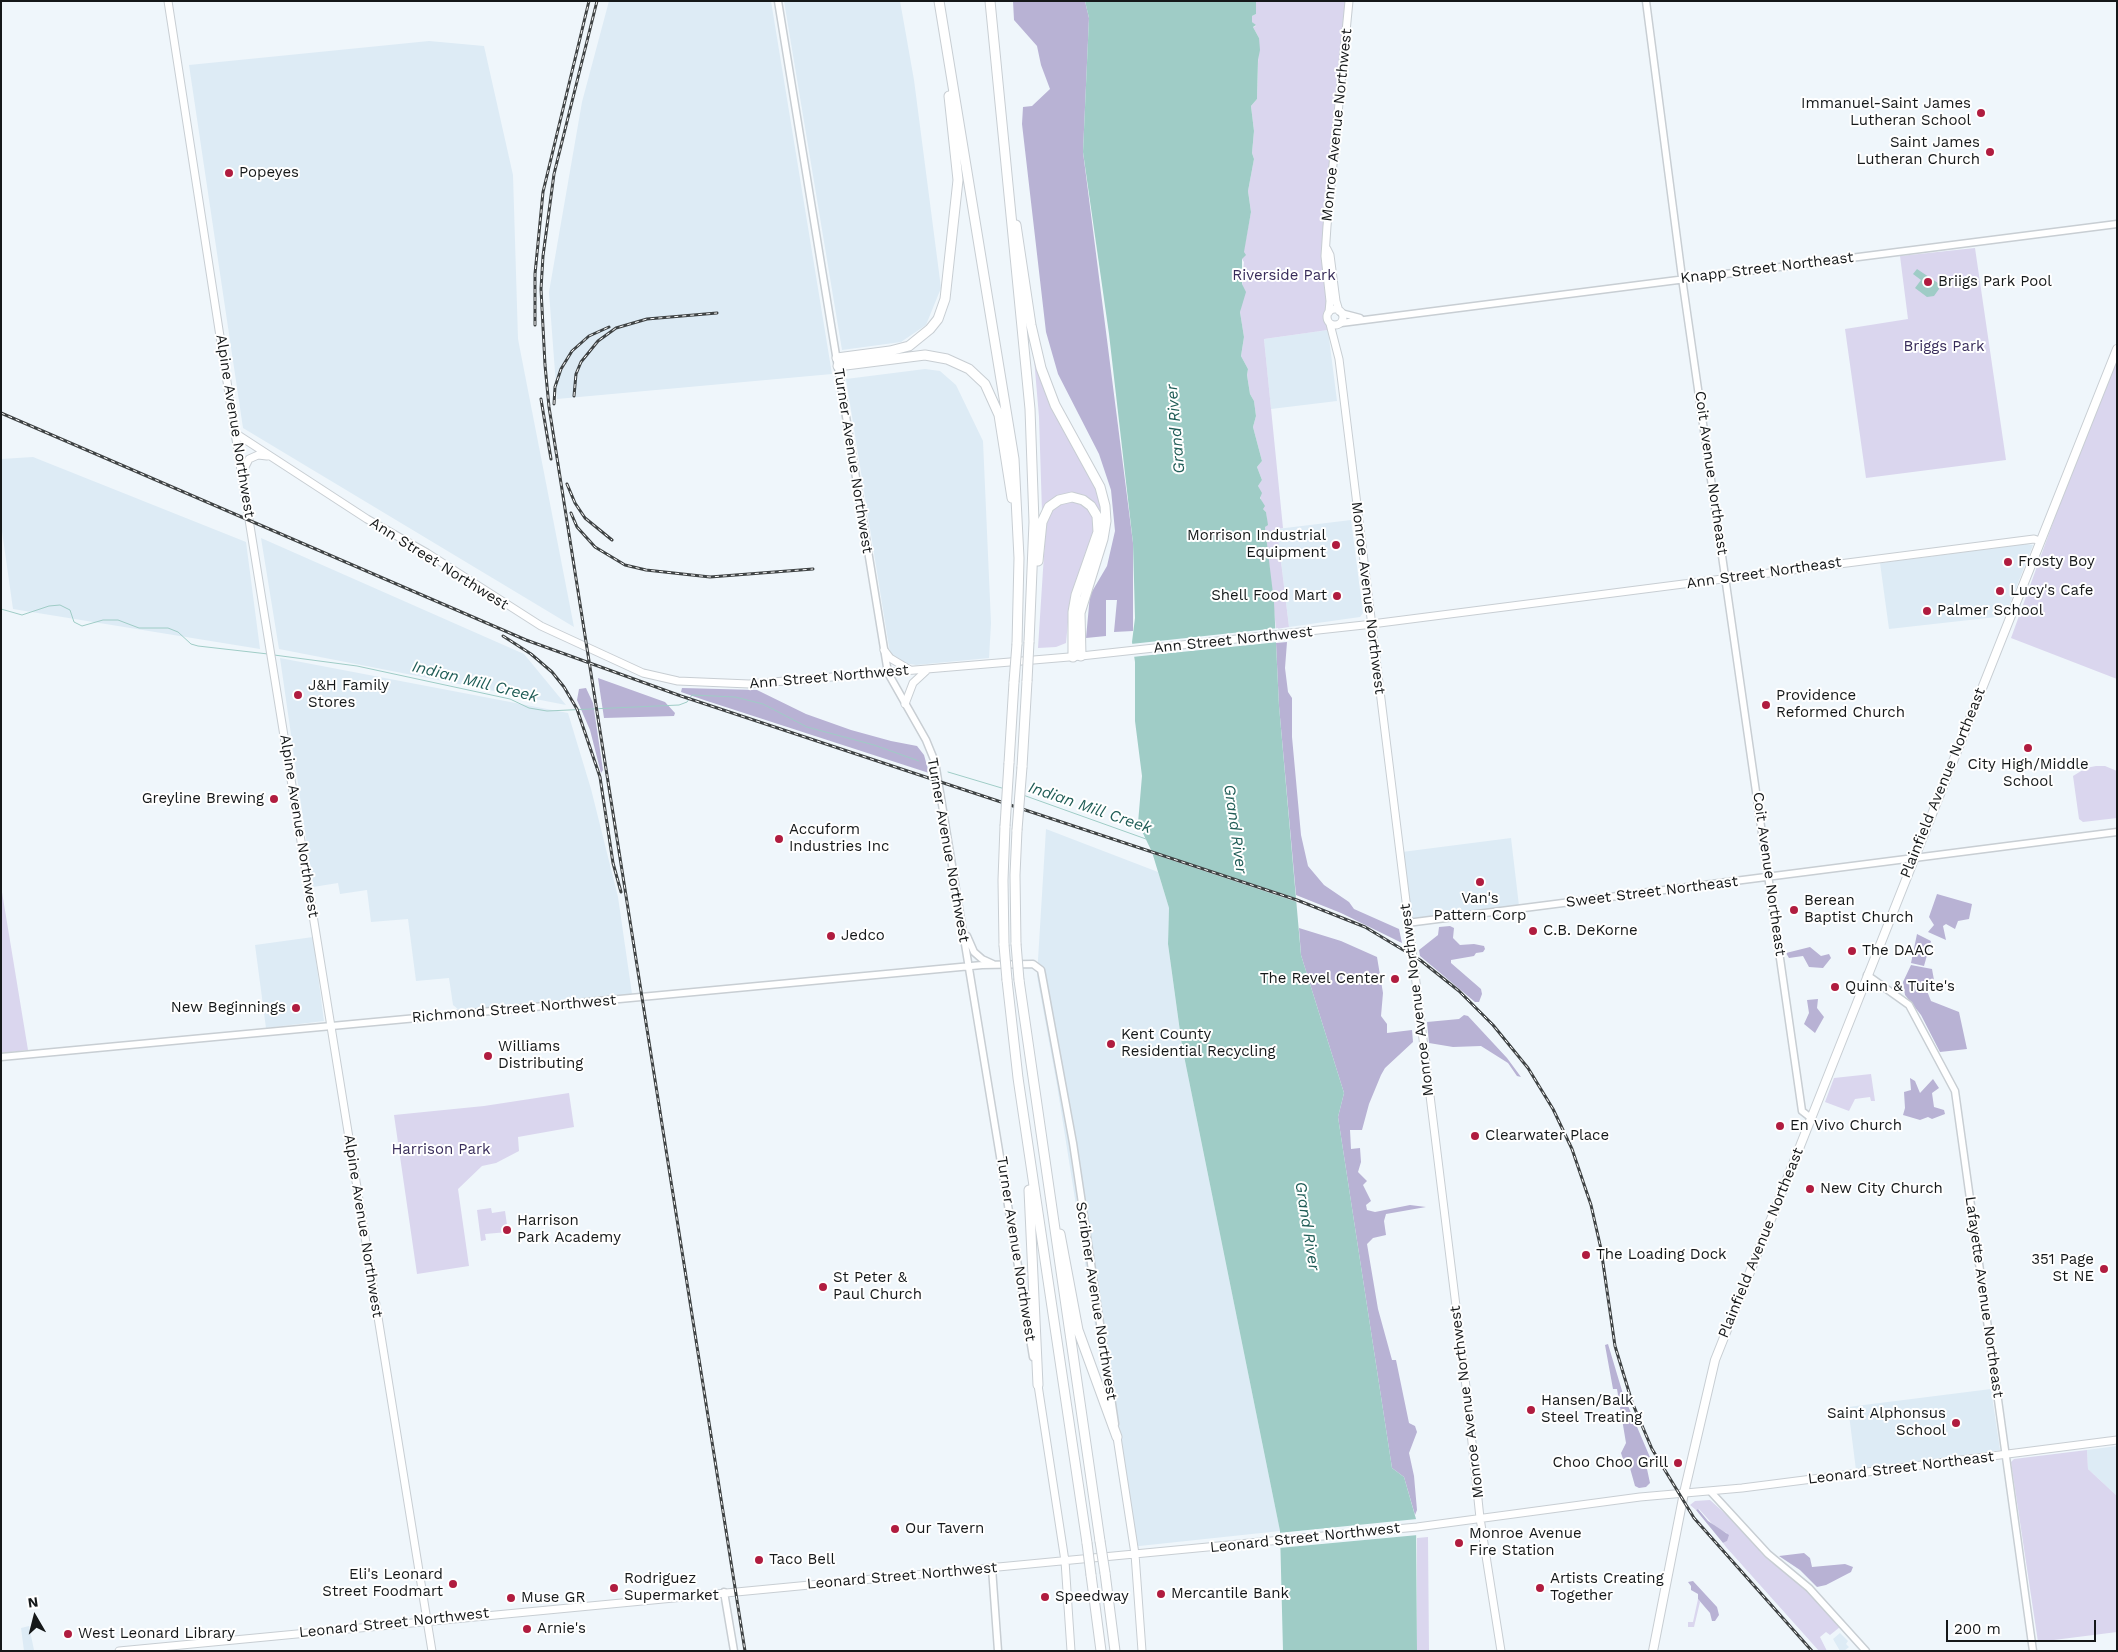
<!DOCTYPE html>
<style>
body{margin:0}
#map{position:relative;width:2118px;height:1652px;overflow:hidden;background:#eff6fb;font-family:"Work Sans",sans-serif}
canvas{display:block}
.frame{position:absolute;inset:0;border:2px solid #151819;pointer-events:none}
.north{position:absolute;left:10px;top:1592px;width:50px;height:50px;-webkit-text-stroke:4px #fff;paint-order:stroke;rotate:352deg;font-size:14px;font-weight:700;line-height:20px;text-align:center;color:#151819}
.north::after{content:'';display:block;margin:auto;width:18px;height:22px;background:#151819;clip-path:polygon(50% 0,100% 100%,50% 72%,0 100%)}
.scale{position:absolute;left:1946px;top:1620px;width:150px;height:22px;box-sizing:border-box;border:2px solid #151819;border-top:0;padding-left:6px;font-size:15px;line-height:18px;white-space:nowrap;color:#151819;-webkit-text-stroke:4px #fff;paint-order:stroke}
</style>
<div id="map">
<canvas width="2118" height="1652"></canvas>
<div class="frame"></div>
<div class="north">N</div>
<div class="scale">200 m</div>
</div>
<script>
const g = document.querySelector('canvas').getContext('2d');
g.lineJoin = 'round';
function paint(path, color) {
  g.fillStyle = color;
  g.fill(path, 'evenodd');
}
function poly(rows) {
  const path = new Path2D();
  for (const r of rows) {
    if (r.length === 3) {
      path.moveTo(r[0] + r[2], r[1]);
      path.arc(r[0], r[1], r[2], 0, 2 * Math.PI);
      continue;
    }
    path.moveTo(r[0], r[1]);
    for (let i = 2; i < r.length; i += 2) path.lineTo(r[i], r[i + 1]);
  }
  return path;
}
function stroke(path, color, width, dash) {
  g.strokeStyle = color;
  g.lineWidth = width;
  g.lineCap = dash ? 'butt' : 'round';
  g.setLineDash(dash || []);
  g.stroke(path);
}
function write(font, color, halo, rows, align = 'center') {
  g.font = font + ' "Work Sans",sans-serif';
  g.lineWidth = 4;
  g.setLineDash([]);
  g.textBaseline = 'middle';
  g.strokeStyle = halo;
  g.fillStyle = color;
  for (const [text, x, y, turn = 0] of rows) {
    g.save();
    g.translate(x, y);
    g.rotate((+turn || 0) * Math.PI / 180);
    g.textAlign = isNaN(turn) ? turn : align;
    if (halo) g.strokeText(text, 0, 0);
    g.fillText(text, 0, 0);
    g.restore();
  }
}
paint(poly([
 [609,1,771,1,832,374,557,399,549,292,582,102],
 [784,1,900,1,914,80,941,288,926,325,901,342,842,350],
 [429,41,484,46,513,175,518,339,574,627,243,428,189,65],
 [1328,330,1337,401,1271,409,1264,339],
 [925,369,940,371,956,385,983,441,991,623,989,658,916,665,903,663,891,657,890,653,846,379],
 [33,457,246,542,260,649,13,609,1,524,1,459],
 [1351,520,1363,613,1360,617,1289,627,1277,529],
 [261,538,524,654,566,705,279,649],
 [2026,544,2033,545,2005,616,1889,629,1880,563],
 [280,658,568,713,591,789,618,897,632,994,459,1010,453,1005,449,978,416,981,408,919,371,922,367,890,340,894,338,883,313,887],
 [1046,829,1158,872,1169,908,1168,944,1182,1046,1280,1531,1130,1547,1057,1085,1037,976],
 [1511,838,1519,906,1410,919,1402,852],
 [313,937,324,1021,266,1028,255,945],
 [1991,1389,2000,1450,1856,1470,1848,1407],
 [2117,1446,2117,1496,2088,1469,2087,1450],
 [29,1626,34,1650,24,1651,21,1628],
 [1840,1633,1848,1641,1846,1644,1849,1647,1844,1651,1840,1651,1833,1639]
]), '#ddebf5');
paint(poly([
 [1256,1,1346,1,1324,227,1329,303,1325,317,1328,328,1328,330,1264,339,1283,528,1277,529,1289,627,1276,629,1265,527,1267,523,1266,512,1263,509,1258,486,1262,480,1257,467,1262,461,1253,427,1256,416,1254,401,1250,394,1247,375,1248,369,1241,356,1244,337,1240,312,1244,262,1242,259,1251,212,1248,191,1254,159,1252,153,1254,131,1251,106,1257,99,1258,64,1259,38,1253,27,1256,26,1252,22,1252,16,1256,14],
 [1975,248,2006,460,1866,478,1845,329,1908,319,1900,256],
 [2117,357,2117,679,2011,638,2087,429],
 [1034,358,1095,484,1103,517,1076,495,1042,512,1039,417],
 [1067,502,1075,502,1087,508,1093,517,1094,531,1070,601,1066,643,1056,647,1038,648,1046,523,1049,513,1057,505],
 [2096,766,2105,766,2117,771,2117,818,2083,822,2079,819,2073,776,2086,768],
 [1,886,28,1050,1,1053],
 [1871,1074,1875,1101,1871,1101,1870,1097,1855,1099,1849,1111,1825,1102,1834,1078],
 [569,1093,574,1127,518,1137,519,1151,496,1163,482,1166,458,1189,469,1266,417,1274,394,1115,484,1106],
 [491,1208,492,1213,505,1211,508,1232,485,1234,486,1240,481,1241,477,1210],
 [2087,1450,2088,1469,2117,1496,2117,1632,2038,1642,2011,1462,2014,1459],
 [1710,1500,1729,1517,1766,1558,1803,1587,1840,1627,1830,1635,1826,1632,1820,1637,1827,1651,1819,1651,1726,1547,1723,1543,1727,1541,1727,1533,1716,1528,1699,1509,1696,1510,1690,1505,1695,1501],
 [1428,1537,1429,1651,1417,1651,1417,1538],
 [1698,1599,1700,1602,1694,1627,1688,1627,1688,1622,1693,1622]
]), '#dad6ee');
paint(poly([
 [1013,1,1085,1,1089,18,1083,152,1133,543,1133,631,1114,632,1117,600,1106,600,1106,636,1086,638,1090,595,1107,566,1115,531,1111,490,1099,454,1058,374,1046,332,1022,124,1023,107,1032,106,1050,89,1041,65,1037,46,1014,20],
 [1287,642,1285,668,1288,692,1292,698,1292,737,1301,835,1308,866,1324,885,1349,902,1354,909,1399,929,1402,943,1341,913,1296,895,1279,706,1276,643],
 [598,678,665,702,675,713,674,716,604,718],
 [586,688,593,703,603,770,601,773,590,730,577,700,579,689],
 [682,688,757,690,806,714,851,730,891,741,917,746,924,755,929,773,704,700,681,692],
 [1937,894,1972,904,1969,919,1958,921,1955,929,1946,924,1943,926,1946,940,1928,932,1934,925,1929,917],
 [1450,926,1454,928,1453,938,1460,945,1474,944,1484,946,1485,949,1483,952,1476,953,1474,956,1451,960,1451,963,1481,989,1482,994,1479,1002,1475,1002,1420,956,1419,950,1438,935,1439,927],
 [1299,928,1341,941,1377,957,1383,993,1381,1016,1387,1024,1387,1033,1412,1030,1413,1042,1385,1068,1381,1075,1369,1104,1362,1130,1350,1130,1351,1149,1360,1148,1361,1162,1358,1172,1367,1181,1363,1185,1371,1201,1366,1205,1367,1210,1375,1212,1410,1205,1426,1207,1386,1214,1384,1221,1386,1235,1373,1238,1367,1244,1378,1309,1392,1360,1396,1360,1409,1423,1415,1426,1417,1432,1409,1453,1414,1476,1417,1510,1415,1515,1404,1477,1392,1468,1338,1117,1344,1093,1301,955],
 [1917,934,1931,941,1924,966,1911,963],
 [1810,947,1821,956,1829,954,1831,958,1823,968,1809,967,1803,956,1789,958,1786,953],
 [1911,965,1932,969,1934,980,1927,991,1931,1001,1959,1012,1967,1049,1940,1052,1921,1015,1905,995,1903,982],
 [1818,999,1817,1008,1824,1017,1815,1033,1804,1024,1809,1013,1807,1000],
 [1464,1015,1468,1016,1507,1058,1521,1077,1517,1076,1508,1063,1481,1046,1453,1047,1429,1043,1427,1022,1459,1019],
 [1910,1078,1915,1081,1920,1093,1933,1079,1939,1088,1932,1093,1934,1107,1944,1110,1945,1114,1932,1119,1928,1117,1920,1120,1903,1115,1905,1108,1904,1092,1911,1090],
 [1608,1344,1623,1394,1652,1462,1647,1469,1650,1483,1646,1487,1639,1488,1635,1486,1628,1461,1623,1459,1621,1453,1626,1443,1617,1389,1613,1389,1605,1345],
 [1698,1509,1708,1521,1729,1535,1727,1541,1723,1543,1696,1510],
 [1804,1553,1810,1558,1812,1567,1845,1564,1853,1567,1851,1572,1826,1585,1817,1587,1800,1570,1779,1556],
 [1693,1581,1717,1607,1719,1615,1715,1621,1712,1621,1710,1613,1698,1599,1698,1594,1691,1590,1691,1586,1688,1582]
]), '#b8b2d4');
paint(poly([
 [1085,1,1256,1,1256,14,1252,16,1252,22,1256,25,1253,27,1259,38,1260,50,1258,60,1257,99,1251,106,1254,131,1252,153,1254,159,1248,191,1251,212,1244,252,1246,255,1242,259,1242,284,1246,292,1240,312,1244,337,1241,356,1248,369,1247,375,1250,394,1254,401,1256,416,1253,427,1262,461,1257,467,1262,480,1258,486,1262,493,1260,498,1265,506,1263,509,1266,512,1268,525,1265,527,1274,602,1279,706,1301,955,1344,1093,1338,1117,1392,1468,1404,1477,1416,1519,1417,1651,1283,1651,1280,1531,1182,1046,1168,944,1169,908,1152,852,1138,823,1142,776,1135,721,1135,662,1132,642,1135,618,1133,543,1109,334,1083,152,1089,18],
 [1917,269,1938,283,1939,289,1934,296,1927,297,1915,288,1921,280,1913,274]
]), '#9fccc6');
paint(poly([
 [1278,628,1279,642,1132,657,1131,644],
 [1148,850,1298,899,1297,902,1150,853],
 [1417,1519,1418,1535,1279,1548,1278,1533]
]), '#eff6fb');
stroke(poly([
 [1,609,22,615,49,606,60,605,70,610,74,622,82,626,103,620,118,620,139,628,168,628,178,632,191,644,198,646,268,654],
 [274,655,357,666,510,699,529,708,547,711,679,705,687,702,692,695,735,697,763,704,807,727,874,745,919,761],
 [948,772,1005,789],
 [1023,795,1146,839]
]), '#9fccc6', 1);
const tertiary = poly([
 [778,1,888,673,926,740,935,762,1033,1357],
 [1646,1,1683,285,1802,1111,1811,1118],
 [1341,313,1360,318],
 [1341,323,2117,224],
 [1407,923,2117,832],
 [967,936,974,952,982,959,993,964],
 [1867,975,1909,1005,1955,1091,2033,1651],
 [1,1057,982,965,1033,964,1041,970,1042,975,1073,1143,1115,1424],
 [1711,1492,1768,1554,1809,1588,1866,1651],
 [992,1568,998,1651],
 [724,1592,734,1651]
]);
const secondary = poly([
 [168,1,235,433,432,1651],
 [1327,249,1330,255,1336,301,1339,311],
 [1335,317,8],
 [1329,312,1330,301,1325,256,1327,226,1349,1],
 [1330,324,1339,359,1467,1395,1480,1518,1501,1651],
 [235,433,367,519,427,553,541,626,643,673,678,681,749,684,1081,656,1364,625,2034,539,2040,541],
 [242,473,249,459,258,455,267,456],
 [884,650,890,658,910,670],
 [905,704,913,683,927,670],
 [1038,1385,1065,1561,1071,1651],
 [1117,1437,1135,1554,1142,1651],
 [119,1651,1417,1527,1640,1497,1742,1488,2117,1440]
]);
const primary = poly([
 [1653,1651,1684,1493,1715,1360,2117,349]
]);
const motorway = poly([
 [939,1,1014,459,1019,558,1017,644],
 [990,1,1030,409,1034,522,1029,642],
 [1016,225,1031,325,1041,368,1055,405,1100,487,1105,506,1106,521,1103,539,1080,613,1081,656],
 [837,358,890,351,909,346,930,329,938,319,945,299,958,180,949,96],
 [838,366,925,355,947,359,969,369,985,384,999,415,1012,498],
 [1038,561,1042,522,1049,507,1059,500,1072,497,1083,500,1091,506,1097,516,1098,532,1076,595,1073,612,1073,657],
 [1009,763,1014,682],
 [1022,767,1027,681],
 [1016,944,1015,875,1017,830],
 [1004,945,1003,880,1005,826],
 [1007,980,1018,1078,1087,1543],
 [1019,980,1100,1541],
 [1029,1190,1038,1385],
 [1060,1234,1078,1330,1117,1437],
 [1105,1573,1115,1651],
 [1091,1575,1101,1651]
]);
stroke(tertiary, '#c8ced3', 9);
stroke(secondary, '#c8ced3', 9);
stroke(primary, '#c8ced3', 10);
stroke(motorway, '#c8ced3', 11);
stroke(tertiary, '#fff', 6);
stroke(secondary, '#fff', 7);
stroke(primary, '#fff', 8);
stroke(motorway, '#fff', 9);
const rail = poly([
 [597,1,554,174,543,256,541,289,545,365,549,407,745,1651],
 [535,325,535,274,543,192,589,1],
 [574,396,576,374,581,362,598,341,616,328,647,319,717,313],
 [541,399,551,459],
 [554,404,555,387,561,369,572,351,589,336,609,327],
 [1,413,526,640,681,696,1297,900,1365,927,1420,960,1459,991,1493,1025,1528,1068,1553,1109,1572,1149,1591,1205,1601,1249,1615,1346,1632,1402,1652,1449,1694,1518,1812,1651],
 [567,484,575,503,585,518,612,540],
 [571,513,577,527,595,547,625,565,646,570,710,577,813,569],
 [503,636,531,654,552,672,564,687,577,709,600,777,613,863,621,892]
]);
stroke(rail, '#3f4344', 3);
stroke(rail, '#fff', 1, [4]);
const motorwayBridge = poly([
 [1027,681,1029,642],
 [1014,682,1017,644],
 [1005,826,1009,763],
 [1017,830,1022,767],
 [1016,944,1019,980],
 [1004,945,1007,980],
 [1100,1541,1105,1573],
 [1087,1543,1091,1575]
]);
stroke(motorwayBridge, '#c8ced3', 11, []);
stroke(motorwayBridge, '#fff', 9);
for (const [x, y, r, color] of [
 [1981,113,5,"#b01c3f"],
 [1990,152,5,"#b01c3f"],
 [229,173,5,"#b01c3f"],
 [1928,282,5,"#b01c3f"],
 [1336,545,5,"#b01c3f"],
 [2008,562,5,"#b01c3f"],
 [2000,591,5,"#b01c3f"],
 [1337,596,5,"#b01c3f"],
 [1927,611,5,"#b01c3f"],
 [298,695,5,"#b01c3f"],
 [1766,705,5,"#b01c3f"],
 [2028,748,5,"#b01c3f"],
 [274,799,5,"#b01c3f"],
 [779,839,5,"#b01c3f"],
 [1480,882,5,"#b01c3f"],
 [1794,910,5,"#b01c3f"],
 [1533,931,5,"#b01c3f"],
 [831,936,5,"#b01c3f"],
 [1852,951,5,"#b01c3f"],
 [1395,979,5,"#b01c3f"],
 [1835,987,5,"#b01c3f"],
 [296,1008,5,"#b01c3f"],
 [1111,1044,5,"#b01c3f"],
 [488,1056,5,"#b01c3f"],
 [1780,1126,5,"#b01c3f"],
 [1475,1136,5,"#b01c3f"],
 [1810,1189,5,"#b01c3f"],
 [507,1230,5,"#b01c3f"],
 [1586,1255,5,"#b01c3f"],
 [2104,1269,5,"#b01c3f"],
 [823,1287,5,"#b01c3f"],
 [1531,1410,5,"#b01c3f"],
 [1956,1423,5,"#b01c3f"],
 [1678,1463,5,"#b01c3f"],
 [895,1529,5,"#b01c3f"],
 [1459,1543,5,"#b01c3f"],
 [759,1560,5,"#b01c3f"],
 [453,1584,5,"#b01c3f"],
 [614,1588,5,"#b01c3f"],
 [1540,1588,5,"#b01c3f"],
 [1161,1594,5,"#b01c3f"],
 [1045,1597,5,"#b01c3f"],
 [511,1598,5,"#b01c3f"],
 [527,1629,5,"#b01c3f"],
 [68,1634,5,"#b01c3f"]
]) {
  const dot = new Path2D();
  dot.arc(x, y, r, 0, 2 * Math.PI);
  g.fillStyle = color;
  g.fill(dot);
  stroke(dot, '#fff', 2);
}
write('15px', '#151819', '#fff', [
 ["Immanuel-Saint James",1971,104,"right"],
 ["Lutheran School",1971,121,"right"],
 ["Saint James",1980,143,"right"],
 ["Lutheran Church",1980,160,"right"],
 ["Popeyes",239,173],
 ["Briigs Park Pool",1938,282],
 ["Morrison Industrial",1326,536,"right"],
 ["Equipment",1326,553,"right"],
 ["Frosty Boy",2018,562],
 ["Lucy's Cafe",2010,591],
 ["Shell Food Mart",1327,596,"right"],
 ["Palmer School",1937,611],
 ["J&H Family",308,686],
 ["Stores",308,703],
 ["Providence",1776,696],
 ["Reformed Church",1776,713],
 ["City High/Middle",2028,765,"center"],
 ["School",2028,782,"center"],
 ["Greyline Brewing",264,799,"right"],
 ["Accuform",789,830],
 ["Industries Inc",789,847],
 ["Van's",1480,899,"center"],
 ["Pattern Corp",1480,916,"center"],
 ["Berean",1804,901],
 ["Baptist Church",1804,918],
 ["C.B. DeKorne",1543,931],
 ["Jedco",841,936],
 ["The DAAC",1862,951],
 ["The Revel Center",1385,979,"right"],
 ["Quinn & Tuite's",1845,987],
 ["New Beginnings",286,1008,"right"],
 ["Kent County",1121,1035],
 ["Residential Recycling",1121,1052],
 ["Williams",498,1047],
 ["Distributing",498,1064],
 ["En Vivo Church",1790,1126],
 ["Clearwater Place",1485,1136],
 ["New City Church",1820,1189],
 ["Harrison",517,1221],
 ["Park Academy",517,1238],
 ["The Loading Dock",1596,1255],
 ["351 Page",2094,1260,"right"],
 ["St NE",2094,1277,"right"],
 ["St Peter &",833,1278],
 ["Paul Church",833,1295],
 ["Hansen/Balk",1541,1401],
 ["Steel Treating",1541,1418],
 ["Saint Alphonsus",1946,1414,"right"],
 ["School",1946,1431,"right"],
 ["Choo Choo Grill",1668,1463,"right"],
 ["Our Tavern",905,1529],
 ["Monroe Avenue",1469,1534],
 ["Fire Station",1469,1551],
 ["Taco Bell",769,1560],
 ["Eli's Leonard",443,1575,"right"],
 ["Street Foodmart",443,1592,"right"],
 ["Rodriguez",624,1579],
 ["Supermarket",624,1596],
 ["Artists Creating",1550,1579],
 ["Together",1550,1596],
 ["Mercantile Bank",1171,1594],
 ["Speedway",1055,1597],
 ["Muse GR",521,1598],
 ["Arnie's",537,1629],
 ["West Leonard Library",78,1634]
], 'left');
write('15px', '#151819', '#fff', [
 ["Monroe Avenue Northwest",1337,125,-84],
 ["Knapp Street Northeast",1767,268,-7],
 ["Alpine Avenue Northwest",235,426,81],
 ["Turner Avenue Northwest",853,461,81],
 ["Coit Avenue Northeast",1711,473,82],
 ["Ann Street Northwest",439,564,32],
 ["Ann Street Northeast",1764,573,-8],
 ["Monroe Avenue Northwest",1368,598,83],
 ["Ann Street Northwest",1233,640,-6],
 ["Ann Street Northwest",829,677,-5],
 ["Plainfield Avenue Northeast",1943,783,-68],
 ["Alpine Avenue Northwest",299,826,81],
 ["Turner Avenue Northwest",948,850,80],
 ["Coit Avenue Northeast",1769,874,82],
 ["Sweet Street Northeast",1652,892,-7],
 ["Monroe Avenue Northwest",1417,1000,-97],
 ["Richmond Street Northwest",514,1009,-5],
 ["Alpine Avenue Northwest",363,1226,81],
 ["Plainfield Avenue Northeast",1761,1243,-68],
 ["Turner Avenue Northwest",1016,1249,81],
 ["Lafayette Avenue Northeast",1984,1297,82],
 ["Scribner Avenue Northwest",1096,1301,81],
 ["Monroe Avenue Northwest",1467,1402,-97],
 ["Leonard Street Northeast",1901,1468,-7],
 ["Leonard Street Northwest",1305,1538,-6],
 ["Leonard Street Northwest",902,1576,-5],
 ["Leonard Street Northwest",394,1623,-6]
]);
write('15px', '#382c5a', '#fff', [
 ["Riverside Park",1284,276],
 ["Briggs Park",1944,347],
 ["Harrison Park",441,1150]
]);
write('italic 16px', '#1f5c56', '#fff', [
 ["Grand River",1176,429,-95],
 ["Indian Mill Creek",475,682,14],
 ["Indian Mill Creek",1090,808,19],
 ["Grand River",1235,829,82],
 ["Grand River",1307,1226,81]
]);
</script>
